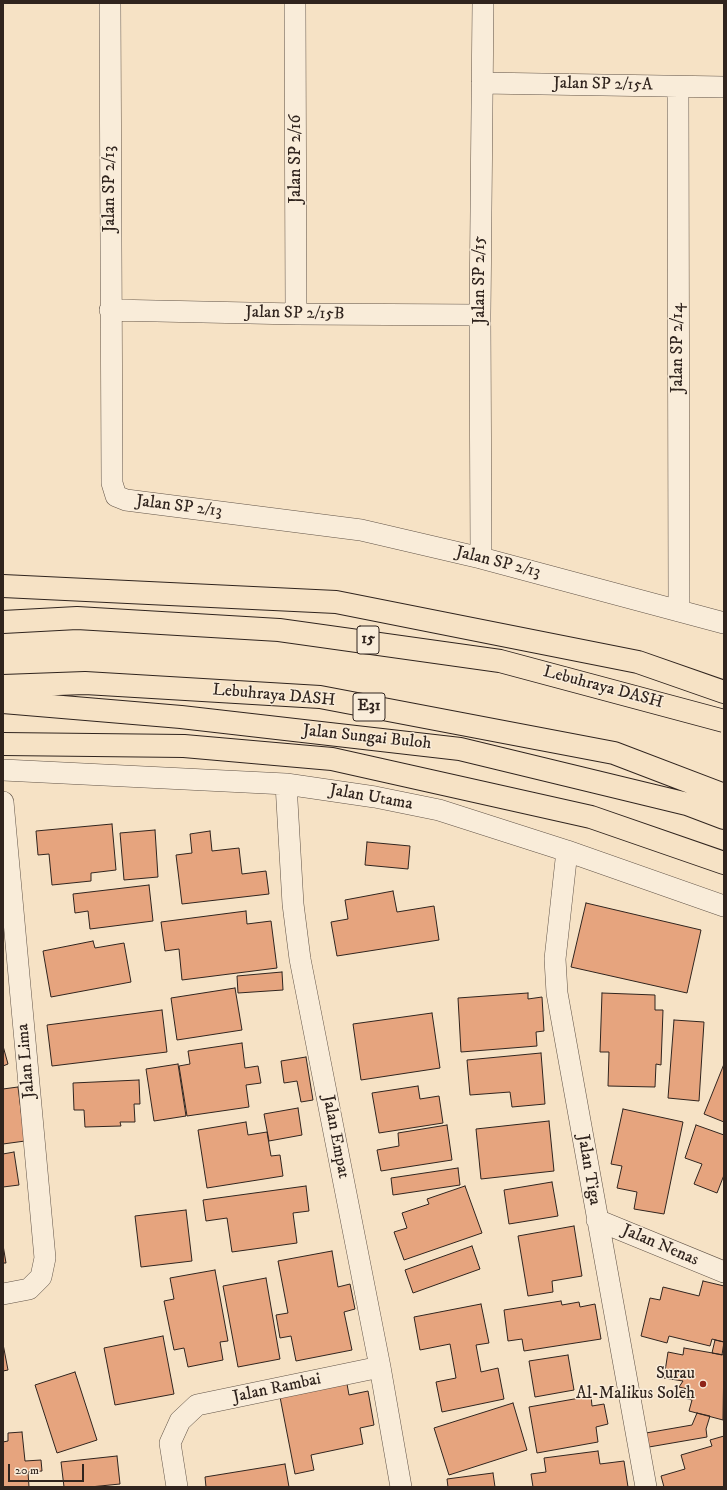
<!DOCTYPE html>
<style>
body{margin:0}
#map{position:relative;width:727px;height:1490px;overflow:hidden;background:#f6e2c5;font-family:"IM FELL DW Pica",serif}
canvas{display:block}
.frame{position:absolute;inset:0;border:4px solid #30241e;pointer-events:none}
.scale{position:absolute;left:8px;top:1464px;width:76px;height:18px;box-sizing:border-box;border:2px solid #30241e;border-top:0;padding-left:5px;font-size:12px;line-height:14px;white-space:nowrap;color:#30241e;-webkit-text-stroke:3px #f9ecd9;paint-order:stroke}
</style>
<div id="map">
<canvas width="727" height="1490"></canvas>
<div class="frame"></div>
<div class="scale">20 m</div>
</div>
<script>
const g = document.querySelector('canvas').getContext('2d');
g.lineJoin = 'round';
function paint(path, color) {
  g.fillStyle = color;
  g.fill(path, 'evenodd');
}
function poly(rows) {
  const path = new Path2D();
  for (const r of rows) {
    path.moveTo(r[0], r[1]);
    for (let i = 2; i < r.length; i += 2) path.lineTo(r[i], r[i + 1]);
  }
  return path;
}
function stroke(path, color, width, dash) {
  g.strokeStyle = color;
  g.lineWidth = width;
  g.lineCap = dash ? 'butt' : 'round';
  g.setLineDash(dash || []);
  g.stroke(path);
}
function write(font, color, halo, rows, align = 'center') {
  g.font = font + ' "IM FELL DW Pica",serif';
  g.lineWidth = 3;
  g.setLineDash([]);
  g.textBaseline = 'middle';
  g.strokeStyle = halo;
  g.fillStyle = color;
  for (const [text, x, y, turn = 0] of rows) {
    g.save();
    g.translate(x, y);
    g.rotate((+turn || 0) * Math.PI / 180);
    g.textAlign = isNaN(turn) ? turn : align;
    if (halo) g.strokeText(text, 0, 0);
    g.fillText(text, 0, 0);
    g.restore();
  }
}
const building = poly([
 [112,824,116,870,91,873,91,881,52,885,49,854,38,855,36,831,112,824],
 [155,830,158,877,124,880,120,833,155,830],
 [210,831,212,851,239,848,242,874,266,871,269,894,182,904,176,855,192,853,190,834,210,831],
 [367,842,410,846,408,869,365,865,367,842],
 [149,885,153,921,90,929,88,911,75,913,73,894,149,885],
 [393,891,397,912,434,906,439,940,337,956,331,922,348,919,345,900,393,891],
 [586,903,701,930,687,993,571,967,586,903],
 [246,911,247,924,271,921,277,968,182,980,179,949,165,951,161,922,246,911],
 [93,941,95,948,124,943,131,982,51,997,43,951,93,941],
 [282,972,283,990,238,993,237,976,282,972],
 [235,988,242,1030,177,1040,171,998,235,988],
 [528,993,528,999,542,997,544,1031,536,1032,537,1046,461,1052,458,998,528,993],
 [602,993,655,995,655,1010,663,1010,661,1065,656,1064,655,1087,608,1086,609,1052,600,1052,602,993],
 [162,1010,167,1052,52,1066,47,1025,162,1010],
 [432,1013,440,1068,361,1080,353,1024,432,1013],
 [674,1020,704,1022,699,1101,668,1098,674,1020],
 [242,1043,245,1068,258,1066,261,1083,246,1085,249,1107,187,1116,179,1066,190,1064,188,1051,242,1043],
 [3,1046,8,1064,3,1066,3,1046],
 [541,1053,545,1104,512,1107,510,1092,470,1095,467,1060,541,1053],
 [306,1057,313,1100,301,1102,297,1081,284,1083,281,1061,306,1057],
 [178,1064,186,1116,154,1121,146,1069,178,1064],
 [724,1064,724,1122,704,1114,724,1064],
 [139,1080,140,1104,134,1104,135,1122,120,1122,121,1126,85,1127,84,1110,74,1110,73,1083,139,1080],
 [418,1086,420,1099,439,1096,443,1123,379,1133,372,1093,418,1086],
 [18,1087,25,1141,3,1144,3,1089,18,1087],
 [298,1108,302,1135,269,1141,264,1114,298,1108],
 [623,1109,683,1122,664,1214,634,1209,637,1192,617,1188,622,1166,611,1164,623,1109],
 [549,1121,554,1171,481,1179,476,1129,549,1121],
 [246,1122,248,1135,267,1132,271,1156,280,1155,283,1176,207,1188,198,1130,246,1122],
 [447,1125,452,1160,381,1171,377,1150,399,1146,398,1133,447,1125],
 [696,1125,724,1135,724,1175,717,1193,694,1184,702,1164,685,1158,696,1125],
 [14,1152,19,1185,3,1187,3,1154,14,1152],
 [458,1168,460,1185,393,1195,391,1178,458,1168],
 [552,1182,558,1216,509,1224,504,1190,552,1182],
 [306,1186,309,1211,293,1213,297,1243,232,1252,227,1218,206,1221,203,1200,306,1186],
 [465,1186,482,1233,404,1260,394,1232,407,1228,402,1213,429,1204,427,1199,465,1186],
 [186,1210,192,1261,141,1267,135,1216,186,1210],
 [574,1226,582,1276,552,1281,553,1292,528,1296,518,1236,574,1226],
 [3,1245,6,1263,3,1263,3,1245],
 [472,1246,480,1269,413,1293,405,1270,472,1246],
 [332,1251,338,1287,350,1284,355,1309,344,1312,352,1350,296,1361,291,1336,280,1338,276,1315,288,1313,278,1261,332,1251],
 [215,1270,228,1341,220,1342,223,1360,188,1367,184,1348,174,1350,164,1301,174,1299,170,1278,215,1270],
 [266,1278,280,1359,238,1367,223,1286,266,1278],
 [703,1281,724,1286,724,1342,712,1339,710,1346,669,1336,667,1343,641,1336,650,1298,660,1300,663,1287,699,1296,703,1281],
 [561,1301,562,1305,579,1302,580,1307,595,1304,601,1339,524,1351,522,1339,508,1341,504,1310,561,1301],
 [481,1304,489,1343,476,1345,481,1372,498,1368,504,1399,442,1412,436,1382,456,1378,450,1344,420,1350,414,1317,481,1304],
 [163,1336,174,1394,115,1405,104,1348,163,1336],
 [715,1340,724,1342,722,1355,712,1353,715,1340],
 [3,1344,8,1370,3,1371,3,1344],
 [684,1348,724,1355,723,1420,689,1411,692,1400,684,1398,687,1389,679,1387,683,1381,664,1378,668,1352,683,1355,684,1348],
 [568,1355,574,1390,535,1397,529,1361,568,1355],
 [75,1372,97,1440,57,1453,35,1385,75,1372],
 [347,1384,349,1395,368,1391,374,1425,360,1428,363,1444,311,1455,314,1470,295,1474,280,1397,347,1384],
 [591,1396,592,1406,604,1404,608,1424,596,1427,598,1442,537,1453,529,1407,591,1396],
 [513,1403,527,1450,449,1475,434,1428,513,1403],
 [697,1413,710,1416,706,1429,707,1437,649,1447,646,1433,692,1425,697,1413],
 [22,1432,25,1461,41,1460,42,1471,28,1472,29,1487,3,1487,3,1442,8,1441,8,1433,22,1432],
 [724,1436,724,1487,664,1487,661,1476,685,1469,681,1455,712,1446,710,1440,724,1436],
 [598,1451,600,1464,624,1461,628,1487,533,1487,531,1474,546,1472,544,1458,598,1451],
 [117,1456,120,1484,90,1487,64,1487,61,1462,117,1456],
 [285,1464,289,1487,206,1487,205,1477,285,1464],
 [493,1473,495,1487,448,1487,447,1479,493,1473]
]);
paint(building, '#e6a47e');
stroke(building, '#30241e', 1);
const street = poly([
 [110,3,112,483,116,496,126,500,361,530,481,558,724,623],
 [295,3,296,314],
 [482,83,724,87],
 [678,87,679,610],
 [110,310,296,314,480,315],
 [481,558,480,315,483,3],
 [3,770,286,784,375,797,439,810,567,851,724,906],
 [286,784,293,904,300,959,380,1367,401,1487],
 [3,802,45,1258,41,1277,29,1289,3,1294],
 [567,851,555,959,557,993,646,1487],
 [597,1220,724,1272],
 [177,1487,170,1443,180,1421,197,1405,380,1367]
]);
const highway = poly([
 [3,586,336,602,638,662,724,692],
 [3,686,85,683,320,697,614,753,724,795],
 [3,702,181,717,460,749,687,804,724,818],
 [3,744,184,746,332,759,591,817,724,863]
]);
stroke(street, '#625448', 22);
stroke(highway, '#30241e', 24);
stroke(street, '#f9ecd9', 21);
stroke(highway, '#f6e2c5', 22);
const highwayBridge = poly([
 [3,622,77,618,279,630,500,661,724,721]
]);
stroke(highwayBridge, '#30241e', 24, []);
stroke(highwayBridge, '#f6e2c5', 22);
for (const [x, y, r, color] of [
 [703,1384,4,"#8f2418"]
]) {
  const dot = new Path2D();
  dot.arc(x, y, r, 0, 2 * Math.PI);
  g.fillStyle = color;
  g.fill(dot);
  stroke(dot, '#f9ecd9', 1.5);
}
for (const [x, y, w] of [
 [368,640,22],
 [369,707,32]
]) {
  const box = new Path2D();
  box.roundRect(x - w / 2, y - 14, w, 28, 3);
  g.fillStyle = '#f9ecd9';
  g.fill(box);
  stroke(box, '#30241e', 1);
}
write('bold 16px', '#30241e', null, [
 ["15",368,640],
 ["E31",369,707]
]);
write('17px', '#30241e', '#f9ecd9', [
 ["Jalan SP 2/15A",603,85,1],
 ["Jalan SP 2/16",296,159,-90],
 ["Jalan SP 2/13",110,189,-90],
 ["Jalan SP 2/15",480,280,-90],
 ["Jalan SP 2/15B",295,314,1],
 ["Jalan SP 2/14",678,348,-90],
 ["Jalan SP 2/13",179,507,7],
 ["Jalan SP 2/13",498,563,14],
 ["Lebuhraya DASH",603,688,15],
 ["Lebuhraya DASH",274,696,5],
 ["Jalan Sungai Buloh",367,738,6],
 ["Jalan Utama",371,798,10],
 ["Jalan Lima",27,1061,-95],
 ["Jalan Empat",335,1137,79],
 ["Jalan Tiga",588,1170,80],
 ["Jalan Nenas",660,1246,23],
 ["Jalan Rambai",277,1389,-12]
]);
write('17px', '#30241e', '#f9ecd9', [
 ["Surau",695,1374],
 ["Al-Malikus Soleh",695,1394]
], 'right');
</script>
